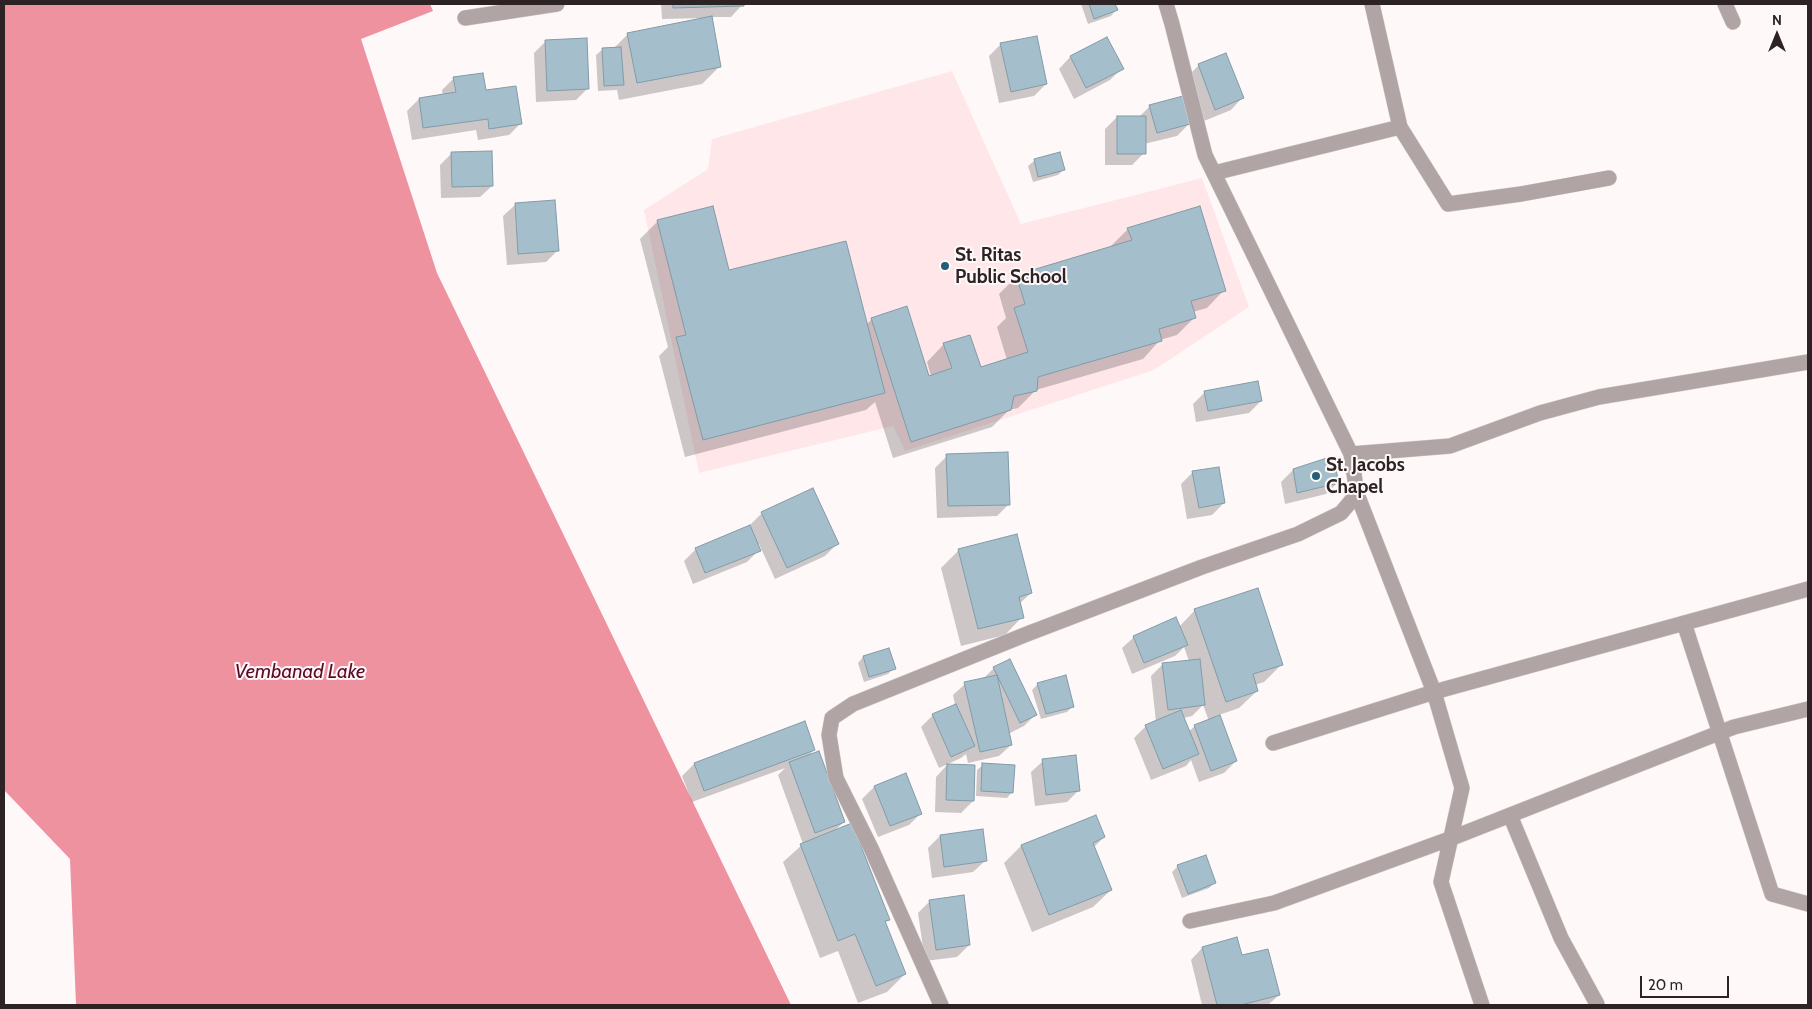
<!DOCTYPE html>
<style>
body{margin:0}
#map{position:relative;width:1812px;height:1009px;overflow:hidden;background:#fff8f9;font-family:Cabin,sans-serif}
canvas{display:block}
.frame{position:absolute;inset:0;border:5px solid #2e2324;pointer-events:none}
.north{position:absolute;left:1752px;top:10px;width:50px;height:50px;-webkit-text-stroke:4px #fff8f9;paint-order:stroke;rotate:0deg;font-size:14px;font-weight:700;line-height:20px;text-align:center;color:#2e2324}
.north::after{content:'';display:block;margin:auto;width:18px;height:22px;background:#2e2324;clip-path:polygon(50% 0,100% 100%,50% 72%,0 100%)}
.scale{position:absolute;left:1640px;top:976px;width:89px;height:22px;box-sizing:border-box;border:2px solid #2e2324;border-top:0;padding-left:6px;font-size:15px;line-height:18px;white-space:nowrap;color:#2e2324;-webkit-text-stroke:4px #fff8f9;paint-order:stroke}
</style>
<div id="map">
<canvas width="1812" height="1009"></canvas>
<div class="frame"></div>
<div class="north">N</div>
<div class="scale">20 m</div>
</div>
<script>
const g = document.querySelector('canvas').getContext('2d');
g.lineJoin = 'round';
function paint(path, color) {
  g.fillStyle = color;
  g.fill(path, 'evenodd');
}
function poly(rows) {
  const path = new Path2D();
  for (const r of rows) {
    path.moveTo(r[0], r[1]);
    for (let i = 2; i < r.length; i += 2) path.lineTo(r[i], r[i + 1]);
  }
  return path;
}
function stroke(path, color, width, dash) {
  g.strokeStyle = color;
  g.lineWidth = width;
  g.lineCap = dash ? 'butt' : 'round';
  g.setLineDash(dash || []);
  g.stroke(path);
}
function write(font, color, halo, rows, align = 'center') {
  g.font = font + ' Cabin,sans-serif';
  g.lineWidth = 4;
  g.setLineDash([]);
  g.textBaseline = 'middle';
  g.strokeStyle = halo;
  g.fillStyle = color;
  for (const [text, x, y, turn = 0] of rows) {
    g.save();
    g.translate(x, y);
    g.rotate((+turn || 0) * Math.PI / 180);
    g.textAlign = isNaN(turn) ? turn : align;
    if (halo) g.strokeText(text, 0, 0);
    g.fillText(text, 0, 0);
    g.restore();
  }
}
paint(poly([
 [952,71,1021,224,1202,178,1249,307,1154,370,905,451,893,426,699,473,644,210,708,169,712,139]
]), '#ffe7e9');
paint(poly([
 [4,4,430,4,433,11,361,39,437,273,791,1005,76,1005,70,859,4,790]
]), '#ef92a0');
paint(poly([
 [661,4,743,4,731,17,711,17,720,66,702,84,619,100,617,90,598,91,596,55,602,50,613,49,628,34,704,18,662,19],
 [1081,4,1114,4,1116,10,1111,16,1088,24],
 [546,41,588,88,576,100,536,102,534,53],
 [1001,44,1046,84,1034,96,999,103,989,56],
 [1070,57,1122,68,1110,80,1074,99,1059,69],
 [1199,65,1242,98,1231,110,1204,121,1187,77],
 [454,78,485,92,521,123,509,135,478,140,476,130,412,140,407,111,419,99,443,96,442,90],
 [1150,106,1189,124,1177,136,1144,144,1144,153,1132,165,1105,165,1105,129,1117,117,1139,117],
 [452,153,492,186,480,197,441,198,440,165],
 [1059,153,1064,169,1058,175,1033,182,1028,166,1034,161],
 [554,202,558,250,546,262,507,265,503,216,515,205],
 [658,221,728,272,866,325,872,319,928,377,931,376,927,362,944,344,980,368,1007,360,997,327,1006,318,999,294,1017,276,1111,248,1111,246,1128,229,1224,290,1207,308,1193,312,1195,317,1177,335,1160,340,1143,359,1036,390,1018,408,1009,410,992,427,893,458,875,402,866,410,685,457,659,356,668,347,640,239],
 [1205,392,1261,401,1249,413,1196,422,1193,404],
 [947,456,1009,504,997,516,937,518,935,468],
 [1293,470,1338,482,1326,494,1285,504,1281,482],
 [1193,472,1224,503,1212,515,1187,519,1181,484],
 [762,513,837,544,825,556,775,579,759,544,757,545,759,550,747,562,693,584,684,561,696,549,751,527,750,525],
 [959,550,1031,593,1019,604,1022,617,1005,635,961,646,941,568],
 [1195,610,1282,664,1264,682,1255,685,1257,691,1239,708,1219,715,1236,761,1224,773,1199,782,1191,760,1186,766,1151,780,1134,738,1146,726,1156,722,1151,676,1163,664,1189,661,1184,647,1175,656,1132,674,1122,648,1134,637,1179,627],
 [1203,705,1209,721,1195,726,1188,732,1183,718,1192,716],
 [863,657,894,668,888,674,864,682,858,663],
 [994,668,1035,715,1024,726,1008,734,1011,745,999,756,968,763,966,754,961,758,939,768,921,727,933,715,955,705,953,695,965,684,982,680],
 [1038,684,1073,706,1067,712,1041,719,1032,690],
 [804,723,814,750,807,757,844,822,833,832,889,919,885,923,905,974,887,992,858,1003,838,951,820,958,783,862,803,844,778,775,785,768,692,802,682,776,694,764],
 [1043,761,1079,790,1067,802,1035,806,1031,772],
 [947,765,973,801,961,813,935,812,936,777],
 [983,765,1012,792,1007,798,976,796,977,770],
 [905,775,921,813,909,825,878,837,862,799,874,787],
 [940,836,985,861,973,872,932,878,928,848],
 [1104,837,1093,848,1111,890,1093,907,1032,932,1004,863,1021,846],
 [1178,866,1215,882,1209,888,1182,898,1172,872],
 [930,901,969,945,957,957,925,961,918,913],
 [1202,948,1279,995,1268,1005,1202,1005,1191,960]
]), '#0003');
const building = poly([
 [673,4,744,4,744,6,673,8,673,4],
 [1089,4,1115,4,1118,10,1094,19,1089,4],
 [712,16,721,67,637,83,627,33,712,16],
 [1037,36,1047,84,1011,92,1000,43,1037,36],
 [1107,37,1124,69,1086,88,1070,56,1107,37],
 [587,38,589,89,547,91,545,40,587,38],
 [621,47,624,85,604,86,602,48,621,47],
 [1226,53,1244,98,1215,110,1198,64,1226,53],
 [483,73,486,90,516,86,522,124,489,129,488,119,423,128,419,98,456,92,453,77,483,73],
 [1183,96,1190,124,1157,133,1149,105,1183,96],
 [1117,116,1146,116,1146,154,1117,154,1117,116],
 [492,151,493,186,452,187,451,152,492,151],
 [1060,152,1065,170,1038,177,1034,159,1060,152],
 [555,200,559,251,518,254,515,203,555,200],
 [713,206,729,270,846,241,885,393,703,440,676,337,686,335,657,220,713,206],
 [1200,206,1226,291,1191,301,1196,318,1159,329,1162,341,1038,377,1037,391,1014,396,1011,410,911,442,871,318,907,306,929,376,952,368,943,343,970,335,981,367,1028,352,1014,308,1025,304,1016,275,1132,240,1127,228,1200,206],
 [1258,381,1262,401,1208,411,1204,391,1258,381],
 [1008,452,1010,505,948,506,946,454,1008,452],
 [1333,456,1339,483,1297,493,1293,469,1333,456],
 [1219,467,1225,503,1199,508,1192,471,1219,467],
 [813,488,839,544,787,568,761,512,813,488],
 [750,525,761,551,705,573,695,548,750,525],
 [1017,534,1032,593,1019,597,1024,618,978,629,958,549,1017,534],
 [1258,588,1283,665,1253,674,1258,691,1226,702,1194,609,1258,588],
 [1176,617,1188,645,1144,663,1133,636,1176,617],
 [889,648,896,669,869,677,863,656,889,648],
 [1010,659,1037,715,1020,723,993,667,1010,659],
 [1200,659,1205,705,1168,710,1162,663,1200,659],
 [997,675,1012,745,980,752,964,682,997,675],
 [1066,675,1074,707,1046,714,1037,683,1066,675],
 [956,704,975,746,951,757,932,714,956,704],
 [1181,710,1199,754,1163,769,1145,725,1181,710],
 [1220,715,1237,761,1211,771,1194,725,1220,715],
 [805,721,815,750,704,791,694,763,805,721],
 [819,751,845,822,815,833,789,762,819,751],
 [1076,755,1080,791,1046,795,1042,759,1076,755],
 [982,763,1015,765,1013,793,981,791,982,763],
 [947,764,975,765,974,801,946,800,947,764],
 [906,773,922,814,890,826,874,786,906,773],
 [1096,815,1105,837,1093,843,1112,890,1049,915,1021,845,1096,815],
 [852,823,890,920,885,921,906,974,876,986,855,934,838,941,800,844,852,823],
 [983,829,987,861,944,867,940,835,983,829],
 [1206,855,1216,883,1188,894,1177,865,1206,855],
 [964,895,970,945,936,950,929,900,964,895],
 [1237,937,1242,955,1268,949,1280,995,1241,1005,1217,1005,1202,947,1237,937]
]);
paint(building, '#a4becb');
stroke(building, '#819ba8', 1);
const minor = poly([
 [1725,4,1733,22],
 [465,18,557,4],
 [1400,127,1448,204,1521,194,1609,178],
 [1214,173,1400,127,1372,4],
 [1351,454,1450,446,1540,413,1599,397,1808,362],
 [1357,494,1434,692,1462,788,1441,882,1482,1005],
 [1684,623,1772,894,1808,904],
 [1273,743,1434,692,1808,589],
 [1510,815,1561,938,1597,1004],
 [1190,921,1274,903,1452,838,1734,727,1808,709],
 [941,1005,871,848,836,778,829,735,832,718,853,704,1027,634,1202,567,1298,534,1341,513,1357,494,1351,454,1205,155,1172,24,1166,4]
]);
stroke(minor, '#d9d2d3', 16);
stroke(minor, '#b1a4a5', 15);
for (const [x, y, r, color] of [
 [945,266,5,"#235d76"],
 [1316,476,5,"#235d76"]
]) {
  const dot = new Path2D();
  dot.arc(x, y, r, 0, 2 * Math.PI);
  g.fillStyle = color;
  g.fill(dot);
  stroke(dot, '#fff8f9', 2);
}
write('bold 19px', '#2e2324', '#fff8f9', [
 ["St. Ritas",955,255],
 ["Public School",955,277],
 ["St. Jacobs",1326,465],
 ["Chapel",1326,487]
], 'left');
write('italic 20px', '#5e0a24', '#fff8f9', [
 ["Vembanad Lake",300,672]
]);
</script>
